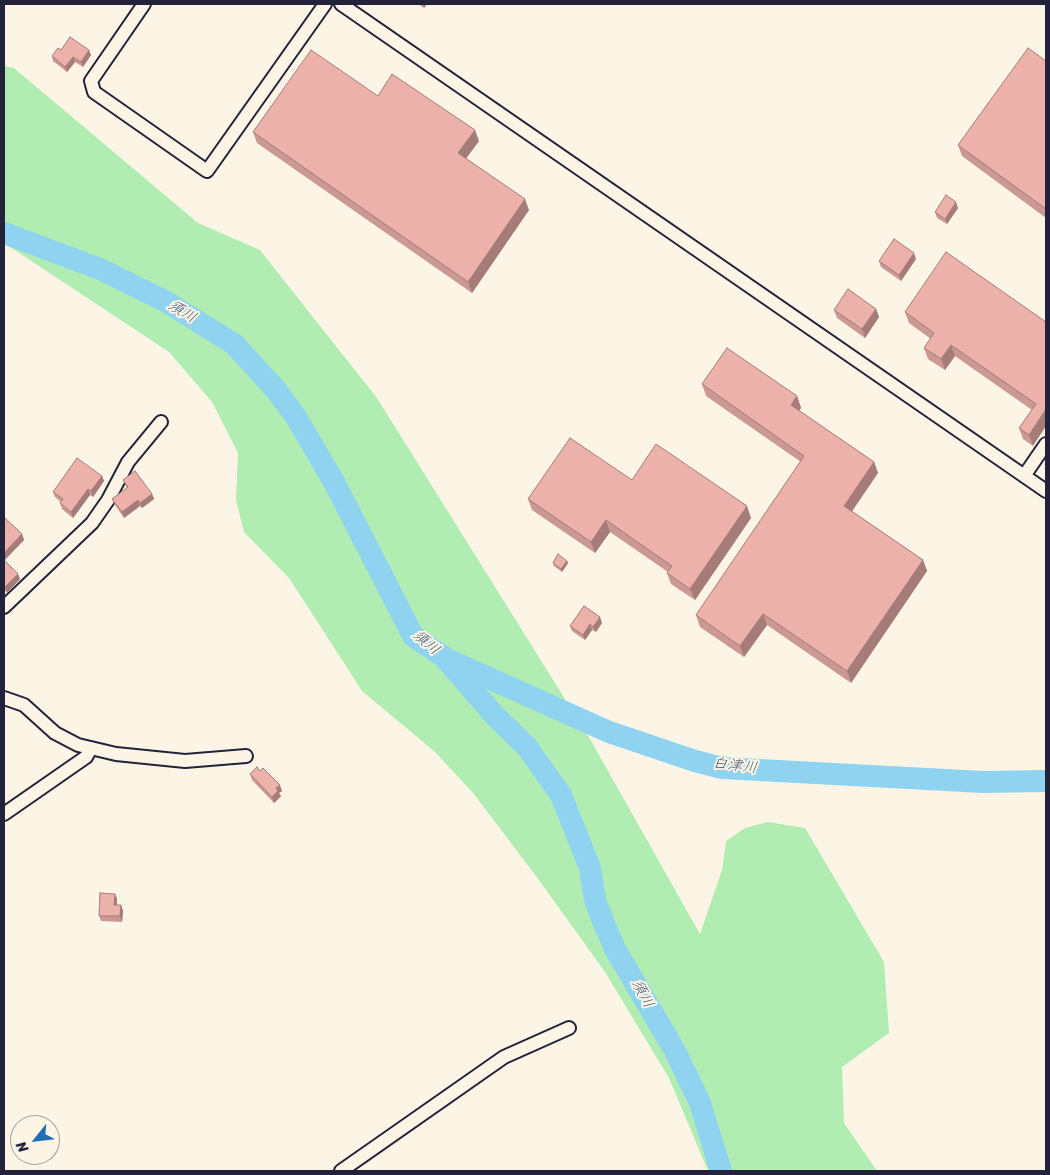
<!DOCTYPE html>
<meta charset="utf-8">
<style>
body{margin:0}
#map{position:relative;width:1050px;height:1175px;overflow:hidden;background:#fcf5e5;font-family:Sriracha,sans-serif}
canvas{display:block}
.frame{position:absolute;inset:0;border:5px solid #22223b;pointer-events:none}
.north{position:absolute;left:10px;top:1115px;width:50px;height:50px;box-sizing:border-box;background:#fcf5e5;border:1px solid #a5a1a1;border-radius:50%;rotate:241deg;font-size:14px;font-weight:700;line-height:20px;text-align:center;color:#22223b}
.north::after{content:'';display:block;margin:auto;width:18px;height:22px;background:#1f6fb2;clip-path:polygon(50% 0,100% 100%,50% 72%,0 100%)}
</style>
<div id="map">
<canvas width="1050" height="1175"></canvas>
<div class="frame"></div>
<div class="north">N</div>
</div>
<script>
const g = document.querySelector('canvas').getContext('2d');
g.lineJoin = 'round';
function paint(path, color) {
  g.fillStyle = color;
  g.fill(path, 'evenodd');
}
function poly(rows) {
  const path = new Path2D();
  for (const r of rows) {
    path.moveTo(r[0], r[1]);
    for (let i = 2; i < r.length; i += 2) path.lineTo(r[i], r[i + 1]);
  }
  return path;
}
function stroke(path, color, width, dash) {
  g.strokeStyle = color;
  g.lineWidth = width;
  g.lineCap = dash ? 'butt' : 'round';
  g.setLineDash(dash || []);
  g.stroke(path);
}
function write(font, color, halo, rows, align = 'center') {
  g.font = font + ' Sriracha,"Klee One",sans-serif';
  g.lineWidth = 4;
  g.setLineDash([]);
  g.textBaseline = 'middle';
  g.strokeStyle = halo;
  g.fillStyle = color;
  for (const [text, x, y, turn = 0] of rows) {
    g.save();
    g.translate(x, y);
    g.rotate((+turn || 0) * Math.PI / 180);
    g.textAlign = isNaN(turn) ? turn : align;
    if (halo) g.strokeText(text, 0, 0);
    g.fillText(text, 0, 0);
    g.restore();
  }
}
paint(poly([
 [4,66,14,68,198,223,260,250,377,398,590,739,700,934,722,870,726,841,745,828,768,822,805,828,884,962,889,1033,842,1067,844,1123,877,1171,708,1171,669,1078,605,972,536,876,473,793,435,752,362,691,289,578,244,532,236,500,238,453,212,402,169,352,4,243]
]), '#b1edb2');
stroke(poly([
 [4,233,100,269,165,301,234,344,276,390,296,417,334,482,413,636,444,657,496,717,527,747,561,795,590,868,595,900,603,921,615,949,675,1051,700,1103,721,1171],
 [451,661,609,732,695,761,722,768,983,782,1046,781]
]), '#8fd3f0', 22);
const minor = poly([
 [144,4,91,81,94,92,207,171,325,4],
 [341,4,1046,491],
 [1024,476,1046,444],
 [4,607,92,523,108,500,128,462,161,422],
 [4,698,24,705,55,733,78,745,116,754,185,761,246,756],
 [4,814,86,757,91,748],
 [341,1171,504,1057,569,1028]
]);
stroke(minor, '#22223b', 16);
stroke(minor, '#fcf5e5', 12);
paint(poly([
 [418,4,427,4,424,8],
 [61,50,91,55,83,67,75,62,67,72,53,61,52,56],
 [1046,61,1046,218,962,156,958,145],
 [253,132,479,141,466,158,529,210,472,293,257,143],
 [958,208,947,224,937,218,935,212],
 [916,259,901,281,881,267,879,261],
 [876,309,879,317,865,338,837,318,834,310],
 [905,312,1046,322,1033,446,1023,439,1019,428,1032,410,955,356,945,370,928,359,924,348,931,339,909,323],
 [702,384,797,396,801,408,799,411,874,462,878,473,852,511,923,560,927,571,851,683,767,625,744,657,700,627,696,615,801,462,706,396],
 [102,476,104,481,93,497,90,495,73,518,62,509,60,503,61,502,55,497,53,492],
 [123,480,152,494,154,499,142,508,140,506,124,518,115,505,112,499,127,488],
 [632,480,751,518,695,600,671,584,667,573,668,572,610,532,595,553,532,510,528,499],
 [4,517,22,534,24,540,4,560,20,579,7,593,4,589],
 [567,561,568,563,562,572,554,566,553,563],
 [602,623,596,632,592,630,585,640,572,631,570,626],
 [250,774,282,791,279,793,281,796,274,803,252,780],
 [115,894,117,899,117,905,121,905,123,911,122,922,101,921,99,916]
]), '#cb9893');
paint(poly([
 [423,4,427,4,424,8],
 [89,50,91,55,83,67,81,62],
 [73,57,75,62,67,72,65,67],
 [475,130,479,141,462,164,458,153],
 [525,199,529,210,472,293,468,282],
 [956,202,958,208,947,224,945,219],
 [914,253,916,259,901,281,899,275],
 [876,309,879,317,865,338,862,329],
 [951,345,955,356,945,370,941,359],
 [797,396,801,408,795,417,791,405],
 [1046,409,1046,426,1033,446,1029,435],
 [874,462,878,473,848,517,844,506],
 [102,476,104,481,93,497,91,491],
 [88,489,90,495,73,518,71,512],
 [152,494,154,499,142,508,140,503],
 [138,500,140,506,124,518,122,512],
 [747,506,751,518,695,600,690,589],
 [606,520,610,532,595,553,591,542],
 [22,534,24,540,4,561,4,553],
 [923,560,927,571,851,683,847,671],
 [567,561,568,563,562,572,561,569],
 [18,574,20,579,7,593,5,587],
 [763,614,767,625,744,657,740,646],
 [600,617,602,623,596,632,593,627],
 [590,624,592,630,585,640,583,635],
 [280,785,282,791,279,793,281,796,274,803,272,797,276,788],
 [115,894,117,899,117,911,114,905],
 [121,905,123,911,122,922,120,916]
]), '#a57c78');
const building = poly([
 [70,37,89,50,81,62,73,57,65,67,52,56,58,48,61,50,70,37],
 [1028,48,1046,61,1046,209,958,145,1028,48],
 [311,50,378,96,392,74,475,130,458,153,525,199,468,282,253,132,311,50],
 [946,195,956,202,945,219,935,212,946,195],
 [894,239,914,253,899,275,879,261,894,239],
 [946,252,1046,322,1046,409,1029,435,1019,428,1036,404,951,345,941,359,924,348,934,333,905,312,946,252],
 [848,289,876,309,862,329,834,310,848,289],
 [727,348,797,396,791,405,874,462,844,506,923,560,847,671,763,614,740,646,696,615,804,456,702,384,727,348],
 [570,438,632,480,656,444,747,506,690,589,667,573,672,566,606,520,591,542,528,499,570,438],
 [77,458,102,476,91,491,88,489,71,512,60,503,63,499,53,492,77,458],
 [135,471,152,494,140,503,138,500,122,512,112,499,128,487,123,480,135,471],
 [4,517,22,534,4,553,4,517],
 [558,554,567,561,561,569,553,563,558,554],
 [4,560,18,574,5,587,4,586,4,560],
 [584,606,600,617,593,627,590,624,583,635,570,626,584,606],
 [257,767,260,771,263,768,280,785,276,788,278,791,272,797,250,774,257,767],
 [100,893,115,894,114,905,121,905,120,916,99,916,100,893]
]);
paint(building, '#ecb1ab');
stroke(building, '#a57c78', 1);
write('italic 15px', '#435771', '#fcf5e5', [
 ["須川",182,312,31],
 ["須川",426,643,40],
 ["白津川",735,766,7],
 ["須川",642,994,62]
]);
</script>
